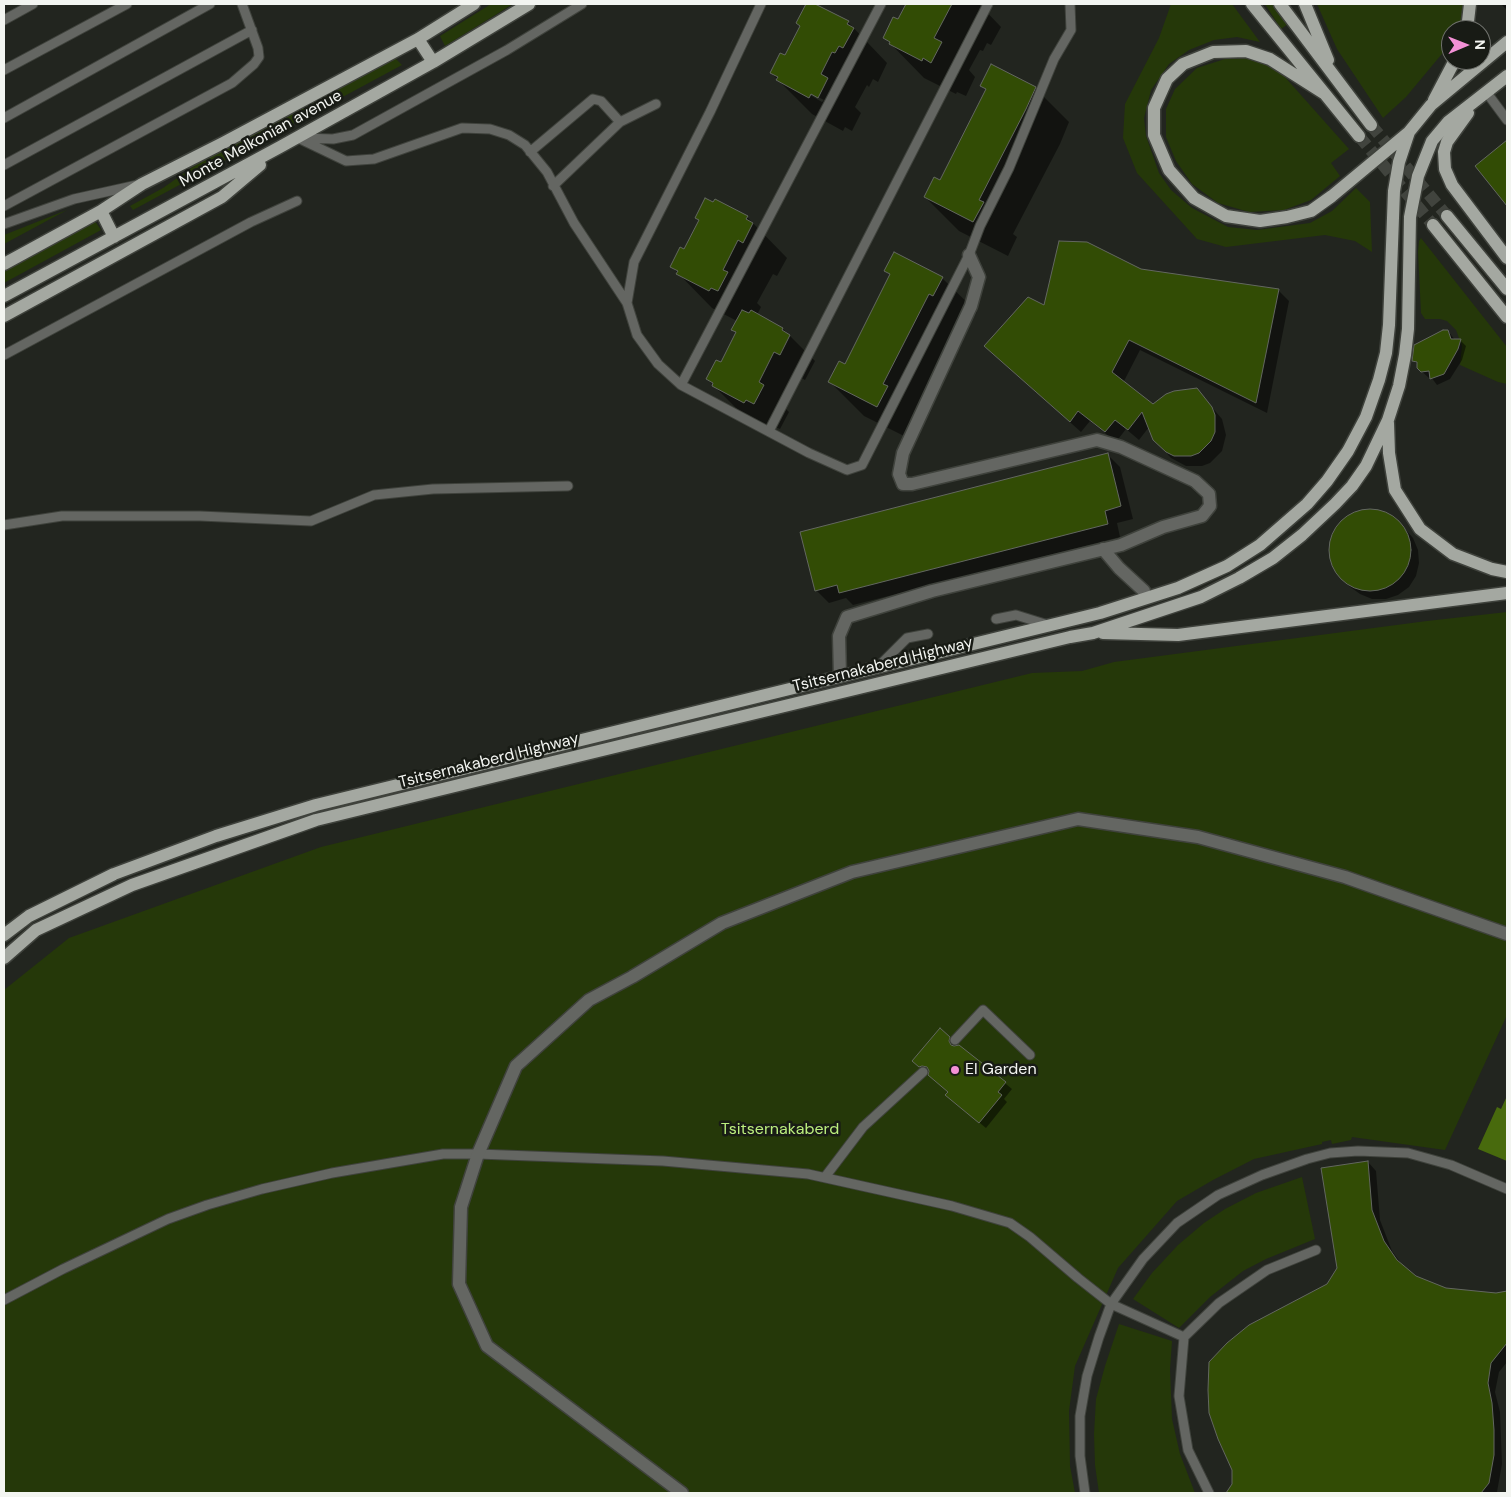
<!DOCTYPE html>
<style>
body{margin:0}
#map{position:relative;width:1511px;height:1497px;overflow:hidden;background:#22251f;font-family:"DM Sans",sans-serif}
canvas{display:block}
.frame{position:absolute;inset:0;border:5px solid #f3f5f1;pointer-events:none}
.north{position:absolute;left:1441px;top:20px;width:50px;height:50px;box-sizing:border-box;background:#181b15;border:1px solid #70726d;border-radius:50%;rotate:89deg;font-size:14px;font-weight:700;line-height:20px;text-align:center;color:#f3f5f1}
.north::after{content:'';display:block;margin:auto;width:18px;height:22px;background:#f391d6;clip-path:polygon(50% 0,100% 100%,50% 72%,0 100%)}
</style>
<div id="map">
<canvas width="1511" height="1497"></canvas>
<div class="frame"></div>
<div class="north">N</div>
</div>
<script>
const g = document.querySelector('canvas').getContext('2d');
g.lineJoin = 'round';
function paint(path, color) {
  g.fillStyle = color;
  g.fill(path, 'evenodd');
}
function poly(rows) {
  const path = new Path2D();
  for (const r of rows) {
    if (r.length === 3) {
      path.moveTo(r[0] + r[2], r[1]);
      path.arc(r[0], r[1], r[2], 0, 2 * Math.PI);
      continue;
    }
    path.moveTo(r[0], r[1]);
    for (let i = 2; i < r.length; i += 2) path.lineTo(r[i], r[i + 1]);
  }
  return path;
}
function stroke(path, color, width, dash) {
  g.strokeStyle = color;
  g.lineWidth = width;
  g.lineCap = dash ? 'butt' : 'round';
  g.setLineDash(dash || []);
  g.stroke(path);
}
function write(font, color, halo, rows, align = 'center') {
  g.font = font + ' "DM Sans",sans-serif';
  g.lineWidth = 5;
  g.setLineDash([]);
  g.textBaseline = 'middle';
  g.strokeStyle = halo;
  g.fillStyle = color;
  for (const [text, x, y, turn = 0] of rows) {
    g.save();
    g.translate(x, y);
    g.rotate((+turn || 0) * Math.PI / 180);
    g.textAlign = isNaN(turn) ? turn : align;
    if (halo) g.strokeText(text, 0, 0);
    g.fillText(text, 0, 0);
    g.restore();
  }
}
paint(poly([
 [491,4,513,4,445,46,440,36],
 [1171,4,1232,4,1260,42,1237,37,1214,40,1189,50,1169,64,1151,90,1144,118,1146,136,1159,173,1171,190,1192,208,1228,227,1257,230,1310,223,1332,211,1356,188,1370,202,1372,252,1355,241,1325,235,1226,247,1197,239,1137,173,1123,138,1125,104,1159,38],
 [1265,4,1276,4,1288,24,1281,29],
 [1317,4,1465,4,1465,7,1459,30,1451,30,1451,43,1406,97,1383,118,1337,49],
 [394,57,402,65,133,210,130,206,163,188,200,162,257,129],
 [1247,58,1267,64,1284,76,1349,149,1331,163,1340,176,1311,200,1284,210,1249,212,1218,203,1192,184,1176,161,1166,137,1166,109,1175,89,1197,68,1225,59],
 [67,210,4,244,4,235],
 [95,221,101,230,4,283,4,271],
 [1421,238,1507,347,1507,384,1498,382,1460,365,1462,346,1456,330,1447,321,1440,319,1425,319,1421,313,1418,252,1419,241],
 [1507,612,1507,1015,1445,1150,1352,1137,1351,1140,1332,1144,1331,1140,1322,1142,1322,1144,1254,1159,1213,1180,1177,1201,1118,1268,1075,1366,1069,1411,1070,1466,1075,1493,4,1493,4,990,69,938,321,847,1032,673,1082,671,1114,662,1427,621],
 [1302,1177,1315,1239,1266,1259,1243,1271,1210,1297,1179,1328,1133,1299,1152,1273,1178,1245,1204,1223,1225,1209,1256,1193],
 [1119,1324,1172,1341,1170,1369,1172,1419,1180,1454,1195,1493,1099,1493,1095,1465,1094,1434,1096,1399,1105,1366]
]), '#253809');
paint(poly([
 [1507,1096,1507,1161,1478,1149,1497,1107,1501,1109]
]), '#486a0d');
paint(poly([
 [907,4,979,4,1001,27,991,45,987,43,983,51,980,50,969,70,975,77,966,96,957,92,956,94,924,78,884,37,898,21],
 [1501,4,1507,4,1507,10],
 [848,22,887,63,878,82,873,79,869,87,867,85,855,107,861,113,852,131,845,127,843,131,812,114,771,73,785,57,801,27,797,23],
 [810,93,824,100,822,102,810,95],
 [982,86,1035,88,1069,122,1060,144,1013,234,1017,237,1008,256,959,231,925,197,940,181,987,90],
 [1504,144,1507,147,1507,204,1477,166],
 [747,217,787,258,777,276,773,274,757,303,761,307,757,315,783,329,815,361,805,380,800,377,784,407,789,412,780,429,771,425,770,428,739,411,707,379,721,364,737,334,733,330,737,321,712,308,671,266,685,251,700,221,697,218],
 [1141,270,1278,290,1289,301,1267,413,1140,350,1123,383,1153,406,1197,390,1222,419,1226,435,1222,451,1210,463,1202,466,1186,466,1171,458,1160,446,1149,427,1139,440,1126,429,1116,442,1090,421,1081,432,997,357,1045,307],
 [886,271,942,278,977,312,967,329,963,327,912,440,864,416,830,382,845,366,891,276],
 [1448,331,1455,340,1460,340,1466,346,1462,360,1450,379,1437,385,1431,377,1429,378,1418,368,1418,365,1413,360],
 [1108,455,1120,467,1133,519,1117,523,1120,537,853,605,846,598,829,603,816,590],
 [1371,510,1384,513,1396,519,1413,538,1418,550,1419,563,1416,576,1409,587,1398,595,1386,599,1372,599,1360,594,1349,586,1340,577,1333,566,1331,553,1332,540,1337,528,1347,518,1358,512],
 [949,1037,955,1044,955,1047,976,1059,1012,1089,1004,1099,1007,1102,986,1128,953,1101,949,1093,931,1071,926,1073,919,1067],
 [1368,1162,1376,1171,1380,1220,1392,1251,1403,1266,1416,1277,1445,1289,1496,1294,1507,1293,1507,1362,1499,1372,1495,1392,1500,1412,1502,1464,1497,1492,1496,1493,1227,1493,1328,1285,1338,1268]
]), '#0007');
const building = poly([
 [806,4,815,4,849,21,847,24,854,28,843,48,839,46,835,53,832,52,821,74,828,78,818,98,811,94,809,98,776,80,778,77,770,73,780,53,785,55,800,26,796,23,806,4],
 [906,4,952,4,934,38,942,42,931,63,923,58,922,61,889,44,890,42,883,38,893,17,898,19,906,4],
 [991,64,1036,87,1026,109,979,200,984,202,973,222,924,197,934,177,940,180,986,89,980,86,991,64],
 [1507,140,1507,206,1475,166,1507,140],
 [705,198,713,202,715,199,748,216,746,219,753,223,743,243,738,240,723,270,728,272,718,291,711,288,709,291,676,274,678,271,670,267,680,247,684,249,699,220,695,218,705,198],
 [1059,241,1087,242,1141,269,1279,289,1256,403,1129,340,1112,372,1153,404,1166,394,1174,391,1197,388,1212,407,1215,415,1215,432,1211,441,1199,453,1191,456,1174,456,1166,452,1153,440,1142,412,1128,430,1115,420,1105,432,1078,411,1070,422,984,346,1028,297,1044,305,1059,241],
 [894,252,943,277,933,296,929,294,883,384,888,386,877,407,828,382,839,361,845,364,890,274,884,271,894,252],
 [742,310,749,313,751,310,783,328,782,330,790,335,780,355,774,352,759,382,764,385,754,404,746,400,744,403,712,386,713,383,706,379,716,360,721,362,736,332,731,330,742,310],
 [1443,330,1448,330,1451,339,1461,339,1458,349,1444,374,1430,379,1429,371,1421,372,1417,368,1417,362,1412,361,1414,345,1443,330],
 [1108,453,1121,506,1105,511,1108,524,839,593,837,585,815,591,800,532,1108,453],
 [1370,550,41],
 [940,1028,950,1037,949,1041,951,1045,954,1046,959,1045,1006,1082,998,1092,1002,1095,979,1123,945,1095,948,1092,928,1075,929,1071,927,1067,922,1066,919,1067,912,1061,940,1028],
 [1368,1161,1372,1210,1384,1241,1397,1260,1416,1276,1446,1288,1496,1293,1507,1291,1507,1343,1491,1363,1488,1383,1492,1403,1494,1430,1494,1455,1489,1483,1481,1493,1226,1493,1232,1484,1232,1470,1218,1439,1209,1413,1208,1390,1209,1362,1227,1343,1249,1325,1327,1284,1337,1268,1321,1168,1368,1161]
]);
paint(building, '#324c05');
stroke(building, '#636760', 1);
stroke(poly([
 [1371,125,1447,216],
 [1359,136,1433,225]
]), '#41443e', 12, [12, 6]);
const service = poly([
 [4,20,33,4],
 [4,70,127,4],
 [1487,93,1507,120],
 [4,118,210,4],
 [298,138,346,161,374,159,462,128,490,129,509,135,525,145,547,172,574,223,627,303,637,335,658,364,681,385,809,453,847,470,862,465,969,255,980,226,1009,168,1054,59,1071,30,1070,4],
 [301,138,333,139,353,135,507,50,582,4],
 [530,152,593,99,601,101,620,122],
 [4,165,252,30],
 [553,186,620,122,656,104],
 [4,206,232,83,254,64,259,57,258,48,242,4],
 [4,224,74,199,137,185],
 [627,303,634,262,710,112,761,4],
 [4,355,251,222,297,201],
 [681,385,881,4],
 [769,431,988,4],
 [4,525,62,516,200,516,311,521,374,495,433,489,568,486],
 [996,619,1016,615,1048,625],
 [878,667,907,638,928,634],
 [955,1040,983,1010,1030,1055],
 [825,1177,863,1127,923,1072],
 [4,1300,63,1269,168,1219,207,1205,262,1189,332,1173,443,1154,478,1154,663,1161,808,1174,952,1206,1010,1223,1030,1237,1078,1278,1111,1304,1184,1337],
 [1085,1493,1080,1456,1080,1416,1087,1376,1099,1337,1111,1304,1143,1259,1177,1223,1218,1195,1262,1175,1307,1159,1330,1153,1358,1151,1408,1153,1451,1165,1507,1189],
 [1209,1493,1188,1450,1179,1396,1184,1337,1219,1303,1267,1270,1316,1250]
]);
const pedestrian = poly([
 [682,1493,487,1346,459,1284,461,1207,478,1154,516,1066,589,1000,632,977,722,923,852,872,1078,819,1198,837,1345,877,1507,934]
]);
const minor = poly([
 [1103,549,1119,568,1144,591],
 [840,676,839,636,847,617,932,591,1121,545,1163,527,1202,516,1210,506,1209,494,1195,481,1121,447,1097,440,912,484,903,484,899,474,903,453,971,306,979,277,969,255]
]);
const primary = poly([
 [1252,4,1359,136],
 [1280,4,1371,125],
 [1305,4,1328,60],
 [1467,30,1470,4],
 [418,39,433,62],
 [1325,94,1270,59,1246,51,1213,52,1183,64,1167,79,1154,108,1154,135,1169,170,1194,198,1226,216,1260,221,1287,217,1311,211,1332,196,1409,132,1431,105,1507,42],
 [1434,100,1455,60],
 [1468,113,1447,142,1444,152,1445,169,1452,185,1507,258],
 [101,211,114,237],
 [1447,216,1507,289],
 [1433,225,1507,317],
 [4,264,101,211,142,184,223,143,418,39,474,4],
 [4,296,280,147,433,62,529,4],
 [4,316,222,197,260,165],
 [1388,423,1389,453,1395,490,1420,529,1453,554,1492,569,1507,572],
 [1103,633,1178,635,1507,593],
 [4,935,29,916,114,874,216,836,316,805,1100,613,1178,588,1227,566,1260,545,1307,504,1327,481,1348,451,1366,417,1379,380,1386,353,1389,325,1394,191,1399,162,1409,132],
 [4,958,36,930,132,885,316,820,553,762,1070,637,1093,633,1201,597,1239,578,1273,558,1302,535,1335,504,1352,486,1366,466,1388,420,1399,386,1405,355,1408,329,1410,217,1418,176,1432,141,1448,122,1507,76]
]);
stroke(service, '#3f423c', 11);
stroke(pedestrian, '#3f423c', 15);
stroke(minor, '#3f423c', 15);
stroke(primary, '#3f423c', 15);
stroke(service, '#646662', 9);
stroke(pedestrian, '#646662', 12);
stroke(minor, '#646662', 12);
stroke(primary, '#a4a8a1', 12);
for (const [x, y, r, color] of [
 [955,1070,5,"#f391d6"]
]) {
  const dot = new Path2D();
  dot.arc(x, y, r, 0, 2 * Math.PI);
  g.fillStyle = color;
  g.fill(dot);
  stroke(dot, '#181b15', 2);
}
write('16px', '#f3f5f1', '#181b15', [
 ["Monte Melkonian avenue",261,139,-29],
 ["Tsitsernakaberd Highway",883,665,-14],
 ["Tsitsernakaberd Highway",489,761,-14]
]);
write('16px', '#f3f5f1', '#181b15', [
 ["El Garden",965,1070]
], 'left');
write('16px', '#bbee7e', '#181b15', [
 ["Tsitsernakaberd",780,1130]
]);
</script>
